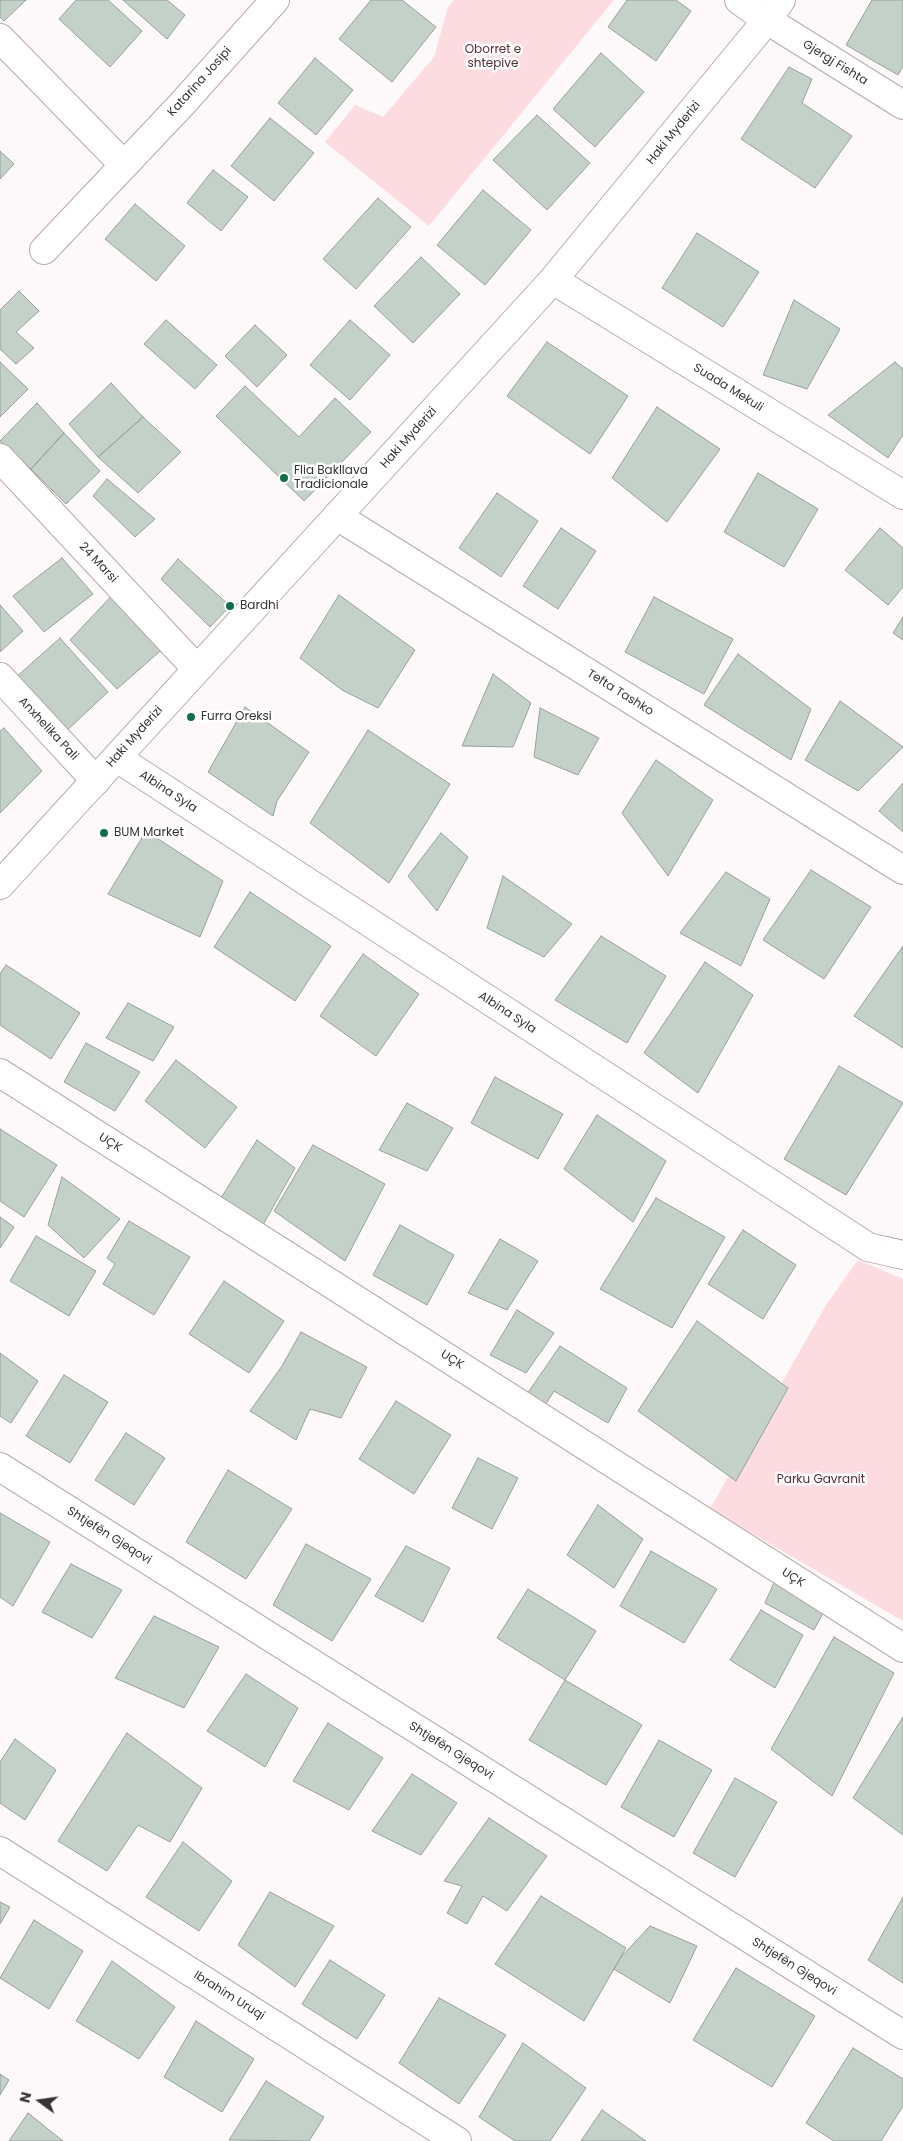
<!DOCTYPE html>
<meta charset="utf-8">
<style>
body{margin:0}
#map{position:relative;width:903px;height:2141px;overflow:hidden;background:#fdf9fa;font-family:Poppins,sans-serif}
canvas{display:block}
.north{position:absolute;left:15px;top:2076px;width:50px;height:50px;-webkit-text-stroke:4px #fff;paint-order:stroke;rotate:284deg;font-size:14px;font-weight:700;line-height:20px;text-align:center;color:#383233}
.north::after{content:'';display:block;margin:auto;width:18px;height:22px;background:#383233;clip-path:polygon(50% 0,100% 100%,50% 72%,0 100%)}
</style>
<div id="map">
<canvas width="903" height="2141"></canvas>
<div class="north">N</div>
</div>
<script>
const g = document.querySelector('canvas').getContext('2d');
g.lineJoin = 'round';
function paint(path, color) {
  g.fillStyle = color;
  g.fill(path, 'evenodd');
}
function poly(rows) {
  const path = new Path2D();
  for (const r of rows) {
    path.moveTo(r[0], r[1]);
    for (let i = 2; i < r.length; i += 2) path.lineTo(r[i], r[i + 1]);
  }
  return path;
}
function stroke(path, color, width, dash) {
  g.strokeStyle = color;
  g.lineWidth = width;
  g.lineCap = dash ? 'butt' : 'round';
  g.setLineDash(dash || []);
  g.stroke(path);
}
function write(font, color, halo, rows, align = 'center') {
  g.font = font + ' Poppins,sans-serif';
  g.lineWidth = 5;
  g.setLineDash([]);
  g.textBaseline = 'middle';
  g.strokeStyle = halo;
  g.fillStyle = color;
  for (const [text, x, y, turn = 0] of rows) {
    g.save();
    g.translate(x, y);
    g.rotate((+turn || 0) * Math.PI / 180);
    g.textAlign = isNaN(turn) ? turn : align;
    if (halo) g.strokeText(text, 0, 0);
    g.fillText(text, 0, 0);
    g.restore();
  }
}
paint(poly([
 [454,0,614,0,429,226,325,142,355,105,383,117,434,57,448,7],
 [858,1260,903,1279,903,1621,710,1509,826,1305]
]), '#fcdce1');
const building = poly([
 [0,0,26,0,4,21,0,17,0,0],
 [76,0,108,0,142,31,110,67,59,19,76,0],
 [123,0,167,0,185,15,167,39,123,0],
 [371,0,402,0,436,27,392,82,339,39,371,0],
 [627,0,676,0,691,11,656,61,608,27,627,0],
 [872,0,903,0,903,66,898,75,846,45,872,0],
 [601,53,644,92,595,147,553,109,601,53],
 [315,58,353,90,316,135,278,103,315,58],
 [789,67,812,79,802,103,852,136,815,188,741,139,789,67],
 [537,115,590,163,547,210,493,160,537,115],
 [270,118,314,153,274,201,231,166,270,118],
 [0,151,14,164,0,179,0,151],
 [213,170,248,197,221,231,187,203,213,170],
 [483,190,531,230,485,285,437,245,483,190],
 [378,198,411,227,356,289,323,259,378,198],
 [135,204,185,246,156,281,105,239,135,204],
 [697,233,759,272,723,327,662,288,697,233],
 [421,257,460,294,413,343,374,306,421,257],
 [19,291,39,311,16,332,34,348,16,364,0,349,0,310,19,291],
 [794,300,840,329,807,389,763,375,794,300],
 [166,320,217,365,195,389,144,344,166,320],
 [350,320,390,355,350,400,310,365,350,320],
 [255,325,287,355,257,387,225,356,255,325],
 [547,342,628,396,590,454,507,396,547,342],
 [0,362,28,389,0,417,0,362],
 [895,362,903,369,903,435,888,458,828,415,895,362],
 [111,383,143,417,98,457,69,424,111,383],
 [245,386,299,437,335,398,371,432,304,501,216,416,245,386],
 [37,403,64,433,31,469,0,441,37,403],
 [657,407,720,449,667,522,612,478,657,407],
 [143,417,181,452,138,493,98,457,143,417],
 [64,433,100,471,66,504,31,469,64,433],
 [758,473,818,509,784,567,724,532,758,473],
 [107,479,155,519,135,537,93,496,107,479],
 [497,493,538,521,501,577,459,548,497,493],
 [561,528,596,551,558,609,523,586,561,528],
 [880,528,903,548,903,587,888,605,845,570,880,528],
 [62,558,93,594,44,632,13,596,62,558],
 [178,559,230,606,210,627,161,579,178,559],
 [118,589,167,645,117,689,70,640,118,589],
 [339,595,415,650,378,708,342,690,300,658,339,595],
 [654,597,733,639,704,694,625,652,654,597],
 [0,605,23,631,0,652,0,605],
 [903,617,903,640,893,633,903,617],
 [60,638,108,692,62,735,14,679,60,638],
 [738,654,811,709,791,760,704,705,738,654],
 [493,674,531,703,513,747,462,746,493,674],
 [840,701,903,747,858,791,805,760,840,701],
 [245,707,309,752,277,801,273,816,208,772,245,707],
 [540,708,599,738,578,775,534,757,540,708],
 [4,728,42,771,0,813,0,731,4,728],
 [368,730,450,784,389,883,310,823,368,730],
 [656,760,713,800,668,876,622,813,656,760],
 [903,783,903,832,879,811,903,783],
 [146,831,223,881,200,937,108,894,146,831],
 [441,833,468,857,437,911,408,876,441,833],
 [811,870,871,907,824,979,763,940,811,870],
 [726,872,770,899,741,966,680,933,726,872],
 [503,876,572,924,544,957,487,928,503,876],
 [250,892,331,946,295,1001,214,947,250,892],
 [601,936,666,976,627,1043,555,1000,601,936],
 [903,946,903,1048,854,1016,903,946],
 [363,954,419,994,376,1056,320,1016,363,954],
 [705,962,753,995,698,1093,644,1053,705,962],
 [6,965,80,1013,51,1059,0,1025,0,974,6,965],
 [128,1003,174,1027,153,1061,106,1038,128,1003],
 [86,1043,140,1072,115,1111,64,1082,86,1043],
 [176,1060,237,1107,205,1148,145,1101,176,1060],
 [839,1066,903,1103,846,1195,784,1159,839,1066],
 [495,1077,563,1114,538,1159,471,1123,495,1077],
 [407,1103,453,1128,427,1171,379,1150,407,1103],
 [597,1115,666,1161,633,1222,564,1169,597,1115],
 [0,1129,57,1165,24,1217,0,1201,0,1129],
 [257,1140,295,1168,263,1225,221,1198,257,1140],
 [313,1145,385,1184,345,1261,274,1211,313,1145],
 [62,1177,120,1219,84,1258,48,1225,62,1177],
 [656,1198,725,1237,672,1328,600,1289,656,1198],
 [0,1217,14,1227,0,1248,0,1217],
 [129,1221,190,1257,154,1315,103,1284,115,1264,107,1258,129,1221],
 [400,1225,454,1255,427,1305,373,1275,400,1225],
 [743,1230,796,1265,763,1319,708,1284,743,1230],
 [36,1236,96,1271,69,1316,10,1281,36,1236],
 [500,1239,538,1261,507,1310,468,1293,500,1239],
 [224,1281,284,1321,249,1373,189,1334,224,1281],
 [517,1310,554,1333,526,1373,490,1355,517,1310],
 [697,1321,788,1388,736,1481,638,1411,697,1321],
 [301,1332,367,1367,341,1418,310,1409,296,1440,250,1411,282,1366,301,1332],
 [560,1346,627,1388,608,1423,554,1391,546,1404,527,1394,560,1346],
 [0,1353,38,1381,11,1423,0,1416,0,1353],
 [64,1375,108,1402,70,1463,26,1436,64,1375],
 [396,1401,451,1435,414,1494,359,1459,396,1401],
 [126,1433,165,1458,134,1505,95,1480,126,1433],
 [478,1458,518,1478,492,1529,452,1508,478,1458],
 [228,1470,292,1509,246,1579,186,1542,228,1470],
 [598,1505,643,1539,614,1588,567,1555,598,1505],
 [0,1513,50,1542,13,1606,0,1597,0,1513],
 [306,1544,371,1579,332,1641,273,1605,306,1544],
 [406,1546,450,1568,423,1622,375,1596,406,1546],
 [651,1551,717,1589,684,1643,620,1606,651,1551],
 [71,1564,122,1590,92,1638,42,1612,71,1564],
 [776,1578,826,1607,814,1630,765,1603,776,1578],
 [528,1589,596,1631,565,1680,497,1638,528,1589],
 [761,1610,803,1635,775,1688,730,1660,761,1610],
 [154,1616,219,1647,184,1708,115,1678,154,1616],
 [834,1637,894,1673,832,1796,771,1749,834,1637],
 [246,1674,298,1708,265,1767,207,1731,246,1674],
 [565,1680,642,1725,606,1785,529,1740,565,1680],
 [903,1717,903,1835,853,1798,903,1717],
 [328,1723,383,1758,349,1810,293,1781,328,1723],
 [127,1733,202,1788,170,1842,138,1825,107,1871,58,1841,127,1733],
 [15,1739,56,1770,25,1820,0,1803,0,1762,15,1739],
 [659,1740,712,1770,674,1837,621,1807,659,1740],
 [412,1774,457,1803,421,1855,372,1831,412,1774],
 [735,1778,777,1802,735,1877,693,1853,735,1778],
 [489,1818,547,1856,507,1911,483,1896,467,1924,447,1913,462,1886,444,1881,489,1818],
 [183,1842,232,1881,199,1931,146,1897,183,1842],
 [270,1892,334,1926,295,1987,238,1945,270,1892],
 [541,1896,626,1948,584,2021,495,1964,541,1896],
 [903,1897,903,1983,868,1960,903,1897],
 [0,1902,10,1907,0,1924,0,1902],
 [34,1920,83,1951,49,2009,0,1978,34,1920],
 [650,1926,697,1946,670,2003,614,1969,621,1957,650,1926],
 [330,1960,385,1995,357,2039,302,2004,330,1960],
 [112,1961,175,2007,139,2059,76,2021,112,1961],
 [736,1968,815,2016,772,2087,693,2040,736,1968],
 [439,1998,506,2035,459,2104,399,2063,439,1998],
 [196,2021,254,2059,222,2112,164,2077,196,2021],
 [523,2043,586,2088,550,2141,515,2141,479,2117,523,2043],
 [853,2048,903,2079,903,2106,881,2141,834,2141,806,2123,853,2048],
 [0,2074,9,2080,0,2095,0,2074],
 [266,2081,324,2117,309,2141,229,2140,266,2081],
 [602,2110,646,2141,581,2141,602,2110],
 [28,2113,63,2141,9,2141,28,2113]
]);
paint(building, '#c3d1c8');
stroke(building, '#95a29a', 1);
const minor = poly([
 [739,0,767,20,903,105],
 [0,38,124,165],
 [44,250,182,104,275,0],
 [553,280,903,495],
 [0,458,196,668],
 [337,516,903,870],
 [0,677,96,781],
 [117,758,868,1247,903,1255],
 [0,1073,903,1648],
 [0,1467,903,2035],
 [0,1851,457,2141]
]);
const tertiary = poly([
 [0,885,553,280,767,20,781,0]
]);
stroke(minor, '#b8a8aa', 30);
stroke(tertiary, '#b8a8aa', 30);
stroke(minor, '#fff', 28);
stroke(tertiary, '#fff', 28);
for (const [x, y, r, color] of [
 [284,478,5,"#097048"],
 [230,606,5,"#097048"],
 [191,717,5,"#097048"],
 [104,833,5,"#097048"]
]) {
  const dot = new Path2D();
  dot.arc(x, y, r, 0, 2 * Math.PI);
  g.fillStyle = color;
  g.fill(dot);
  stroke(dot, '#fff', 2);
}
write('12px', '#5e2a36', '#fff', [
 ["Oborret e",493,50],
 ["shtepive",493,64],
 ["Parku Gavranit",821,1480]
]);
write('12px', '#383233', '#fff', [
 ["Gjergj Fishta",835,63,32],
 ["Katarina Josipi",200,82,-48],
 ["Haki Myderizi",674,133,-51],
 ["Suada Mekuli",728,388,32],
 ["Haki Myderizi",409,438,-48],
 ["24 Marsi",98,563,47],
 ["Tefta Tashko",620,693,32],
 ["Anxhelika Pali",48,729,47],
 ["Haki Myderizi",135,737,-48],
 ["Albina Syla",168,792,33],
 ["Albina Syla",507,1013,33],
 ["UÇK",110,1143,32],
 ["UÇK",452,1360,32],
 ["Shtjefën Gjeqovi",109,1536,32],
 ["UÇK",793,1578,32],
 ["Shtjefën Gjeqovi",451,1751,32],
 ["Shtjefën Gjeqovi",794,1967,32],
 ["Ibrahim Uruqi",229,1996,32]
]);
write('12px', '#383233', '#fff', [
 ["Flia Bakllava",294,471],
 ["Tradicionale",294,485],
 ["Bardhi",240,606],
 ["Furra Oreksi",201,717],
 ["BUM Market",114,833]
], 'left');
</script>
